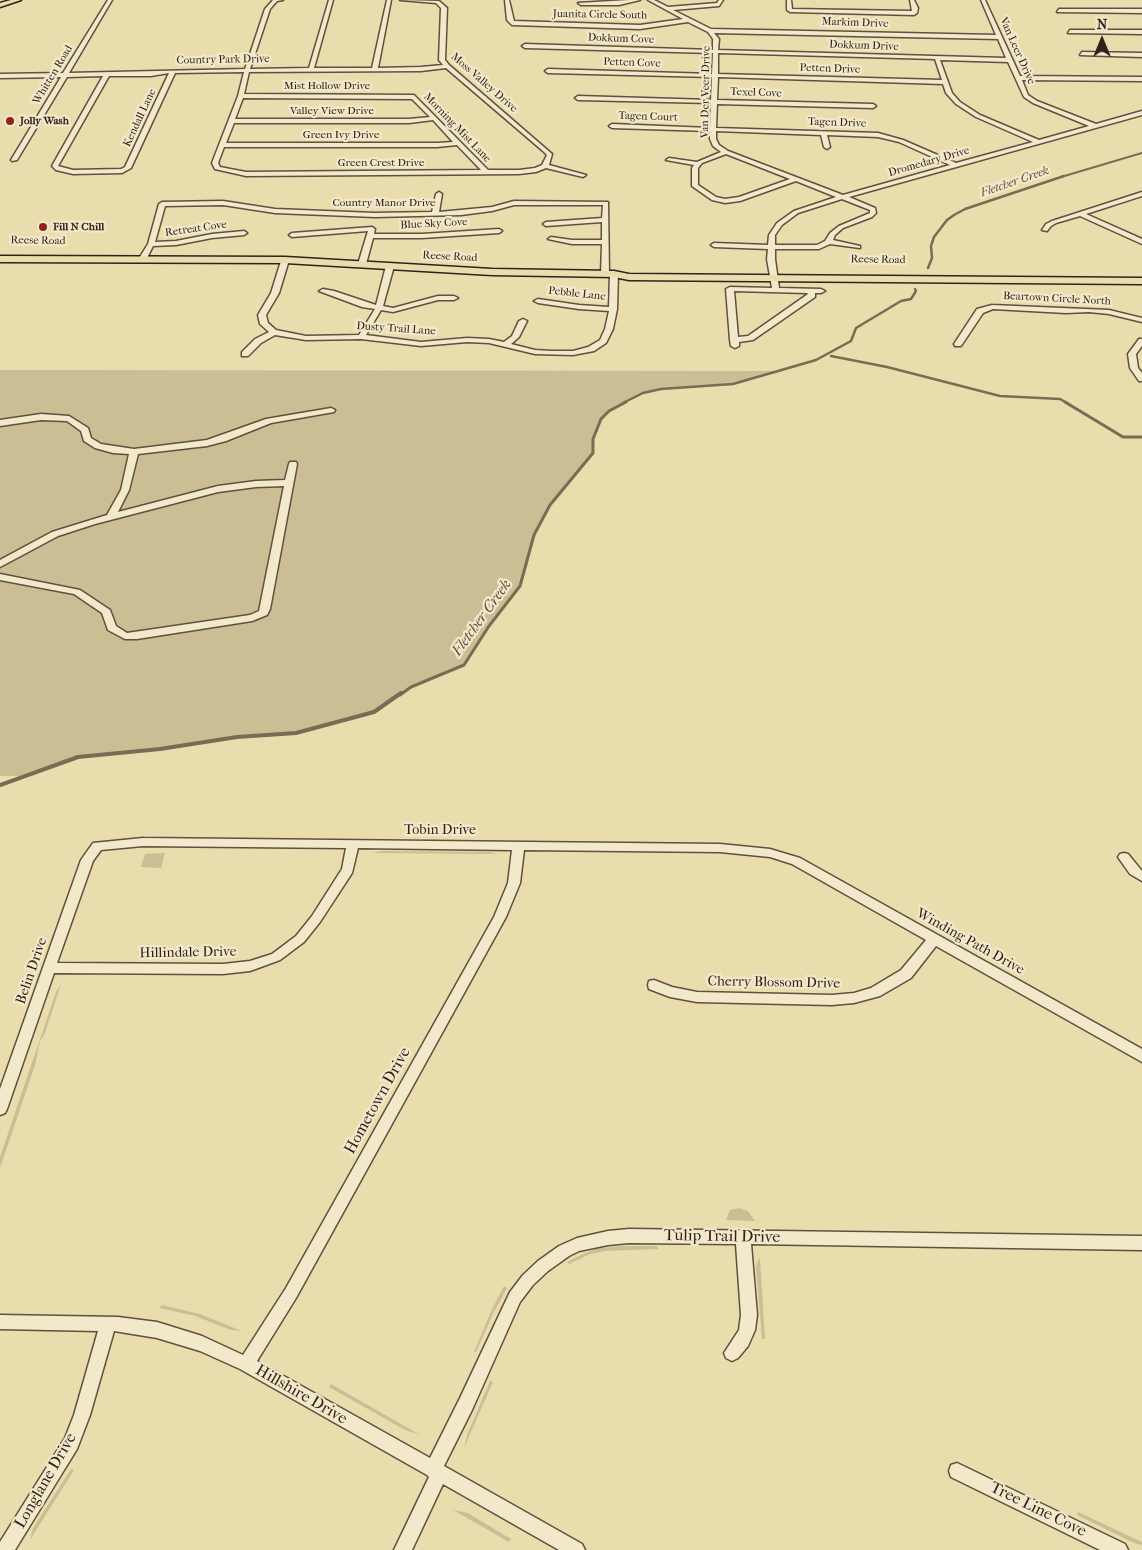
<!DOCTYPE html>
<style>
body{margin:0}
#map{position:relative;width:1142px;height:1550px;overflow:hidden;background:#eaddad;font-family:"IM FELL French Canon",serif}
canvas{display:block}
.north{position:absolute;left:1077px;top:15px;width:50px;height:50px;-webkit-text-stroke:4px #f1e9ca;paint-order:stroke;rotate:0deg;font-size:14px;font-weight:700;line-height:20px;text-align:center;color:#31211a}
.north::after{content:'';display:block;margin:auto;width:18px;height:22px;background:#31211a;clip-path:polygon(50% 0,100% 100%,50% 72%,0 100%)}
</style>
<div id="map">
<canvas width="1142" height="1550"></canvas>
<div class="north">N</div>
</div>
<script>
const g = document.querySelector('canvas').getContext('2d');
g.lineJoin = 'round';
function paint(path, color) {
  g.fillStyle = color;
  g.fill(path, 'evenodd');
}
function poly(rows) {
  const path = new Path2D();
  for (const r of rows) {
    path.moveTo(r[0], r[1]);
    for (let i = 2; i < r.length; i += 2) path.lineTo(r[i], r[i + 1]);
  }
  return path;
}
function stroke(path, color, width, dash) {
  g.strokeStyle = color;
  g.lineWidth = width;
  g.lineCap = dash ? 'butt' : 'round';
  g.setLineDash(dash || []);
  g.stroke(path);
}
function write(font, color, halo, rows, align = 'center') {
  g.font = font + ' "IM FELL French Canon",serif';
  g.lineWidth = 4.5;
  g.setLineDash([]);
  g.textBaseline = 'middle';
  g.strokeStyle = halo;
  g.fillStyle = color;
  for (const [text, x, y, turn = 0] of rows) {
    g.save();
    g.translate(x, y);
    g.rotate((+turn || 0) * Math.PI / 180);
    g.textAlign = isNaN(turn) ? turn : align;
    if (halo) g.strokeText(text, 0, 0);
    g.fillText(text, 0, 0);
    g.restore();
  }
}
paint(poly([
 [0,370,784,371,733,384,661,389,643,393,609,411,601,419,593,439,593,453,550,505,534,535,520,586,489,626,464,665,411,687,374,712,296,733,237,737,160,749,78,757,25,776,0,776],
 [382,851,489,852,497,854,371,853],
 [165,853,161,868,141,867,145,854],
 [61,984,45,1033,40,1041,35,1065,0,1168,0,1157,56,992],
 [739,1208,748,1211,755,1221,726,1220,730,1210],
 [622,1246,657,1246,658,1249,605,1251,590,1254,569,1264,567,1262,585,1253,599,1248],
 [759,1258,760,1259,765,1339,762,1339,756,1267],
 [504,1286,507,1288,493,1314,476,1352,474,1352,492,1309],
 [161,1305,200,1314,242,1331,231,1330,195,1316,160,1308],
 [490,1381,493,1382,464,1448,467,1435],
 [331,1384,420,1435,405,1430,329,1387],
 [71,1469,74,1470,30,1540,33,1528],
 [453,1510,468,1513,511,1539,509,1542],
 [1078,1512,1142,1542,1142,1545,1134,1543,1077,1515]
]), '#cbbd94');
stroke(poly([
 [1061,177,1142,153]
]), '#7a6b54', 2);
stroke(poly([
 [928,268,932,258,931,246,934,237,947,220,954,215,965,209,1064,176],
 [831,356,887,367,1000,396,1060,399,1067,403],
 [623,403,643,393,661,389,733,384,816,360,851,341,856,328,901,301,911,299,916,291,915,289]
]), '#7a6b54', 2.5);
stroke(poly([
 [1065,402,1123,437,1142,437],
 [400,695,411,687,464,665,489,626,520,586,534,535,550,505,593,453,593,439,601,419,609,411,626,402]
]), '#7a6b54', 3);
stroke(poly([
 [0,785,78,757,160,749,237,737,296,733,374,712,401,693]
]), '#7a6b54', 4);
const minor = poly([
 [108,0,112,0,69,73,245,69,265,9,273,0,283,0,277,1,270,9,250,69,309,68,329,0,333,0,314,68,372,68,387,0,391,0,378,68,421,67,443,65,439,60,441,8,436,3,400,0,439,1,447,8,445,60,449,65,552,154,549,165,586,175,583,177,546,168,536,172,519,174,246,176,215,169,212,163,238,96,244,72,175,73,131,168,122,173,73,174,56,170,52,166,103,76,67,77,17,160,12,161,11,160,61,77,0,78,0,74,63,73,108,0],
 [446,68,543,151,547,155,542,165,535,168,519,170,488,170,414,95,244,94,249,72,421,71,446,68],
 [169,73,125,167,121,169,73,170,58,166,109,76,151,76,169,73],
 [243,98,412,99,430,117,409,119,235,119,243,98],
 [433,120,453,142,437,143,226,143,234,123,409,123,433,120],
 [457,145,481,170,246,172,220,167,218,163,224,147,437,147,457,145],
 [505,0,509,0,514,21,640,25,683,19,648,0,654,0,668,7,717,3,719,0,723,0,719,6,673,10,711,29,996,35,981,0,985,0,1020,76,1142,77,1142,81,1022,80,1028,95,1037,101,1096,124,1142,111,1142,115,849,197,875,208,876,213,872,217,843,228,835,235,833,240,860,246,860,248,830,244,819,249,775,249,775,259,779,288,821,289,825,291,821,293,815,293,815,297,753,340,739,342,739,346,735,348,731,346,730,340,726,289,730,287,772,288,767,259,768,249,714,247,711,245,714,243,768,245,769,235,777,223,794,211,836,197,796,181,740,201,725,203,712,200,692,186,692,168,694,165,666,160,669,158,697,162,721,152,713,146,710,139,710,131,612,128,609,126,612,124,710,128,711,103,578,100,575,98,578,96,711,100,712,77,548,73,545,71,548,69,712,74,713,53,525,48,522,46,525,44,713,50,713,39,708,32,688,22,640,29,512,25,507,20,505,0],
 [714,33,998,39,1006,58,718,50,719,39,714,33],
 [718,53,935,59,942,80,718,74,718,53],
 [940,60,1008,62,1024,97,1033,103,1089,126,1039,140,980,115,960,102,952,93,940,60],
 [718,77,943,84,946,93,956,104,976,117,1033,142,956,163,903,140,878,133,716,128,717,104,873,108,876,106,873,104,717,100,718,77],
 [716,131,821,135,824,147,827,149,830,147,827,135,878,137,899,142,950,165,843,195,728,151,719,145,716,139,716,131],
 [726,154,790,179,739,197,725,199,716,197,698,185,698,168,702,163,726,154],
 [842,199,870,210,870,213,839,226,830,233,825,241,817,245,775,245,775,235,782,225,798,213,842,199],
 [734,291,807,293,808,294,748,336,738,337,734,291],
 [629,0,640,0,619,5,581,5,578,3,629,0],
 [787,0,791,0,792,9,912,11,910,0,914,0,918,8,917,13,914,15,790,12,787,10,787,0],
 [1059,9,1142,9,1142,13,1057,12,1059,9],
 [1070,30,1142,30,1142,34,1068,33,1070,30],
 [1082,52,1142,53,1142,57,1080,55,1082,52],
 [439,192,442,194,439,212,492,207,514,201,608,202,609,274,605,276,601,274,602,244,572,244,548,239,551,237,572,240,602,240,602,222,546,226,543,224,546,222,602,218,603,205,514,205,492,211,461,215,375,217,275,213,223,205,165,206,155,242,176,241,212,234,244,231,247,233,244,235,212,238,176,245,153,246,145,262,138,260,148,244,159,204,162,202,223,201,275,209,375,213,432,212,436,194,439,192],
 [1142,192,1142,196,1086,214,1142,239,1142,244,1080,216,1056,223,1051,226,1047,231,1042,230,1046,224,1052,221,1142,192],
 [372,227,375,229,374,234,422,234,499,229,502,231,499,233,422,238,373,238,366,264,362,266,358,264,368,231,292,237,289,235,292,233,372,227],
 [282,258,289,260,279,293,266,315,268,323,276,330,306,336,359,335,375,309,362,307,319,291,323,289,334,291,376,305,386,266,390,264,394,266,383,306,393,308,438,296,454,296,458,298,454,300,438,300,393,312,381,310,366,335,421,342,467,338,489,339,504,342,512,336,519,321,523,319,527,321,519,337,511,344,535,350,552,351,573,351,588,347,600,340,605,329,609,311,579,309,538,303,534,301,538,299,579,305,609,307,610,274,614,272,618,274,617,309,613,329,606,343,594,351,573,355,535,354,489,343,467,342,421,346,361,339,306,340,275,335,261,343,248,356,242,356,242,352,255,339,269,332,260,324,258,315,271,293,282,258],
 [992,305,1109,310,1142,318,1142,322,1109,314,1089,312,1066,313,993,309,983,313,961,346,955,346,954,344,977,309,992,305],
 [1139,339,1142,339,1142,346,1136,354,1138,368,1142,373,1142,381,1139,381,1130,368,1128,354,1139,339],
 [331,408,335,410,334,412,271,423,226,441,207,446,138,454,129,490,118,512,218,486,256,481,285,480,289,464,290,462,296,462,297,464,270,609,267,615,252,621,137,639,125,639,108,630,102,613,74,594,0,580,0,574,80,590,110,610,116,626,127,633,250,615,259,611,284,486,256,487,218,492,95,524,58,536,0,567,0,560,52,532,107,515,121,490,129,454,113,453,95,448,84,441,81,431,67,421,41,420,0,426,0,420,41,414,69,416,88,428,91,438,101,444,134,449,207,440,266,419,331,408],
 [143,838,720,844,770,849,800,858,1142,1049,1142,1062,936,946,911,978,880,996,854,1003,832,1005,697,1002,670,997,649,989,648,985,649,981,654,980,672,987,697,992,832,995,854,993,871,988,901,970,926,940,792,864,770,857,720,852,524,850,520,883,506,917,296,1298,257,1361,430,1458,460,1398,510,1292,523,1275,538,1261,559,1246,577,1238,608,1231,629,1229,1142,1236,1142,1250,751,1244,757,1315,755,1330,748,1346,738,1358,732,1361,726,1358,724,1353,739,1330,741,1315,736,1244,629,1243,608,1245,579,1251,569,1256,548,1271,533,1285,520,1302,472,1410,444,1466,582,1544,585,1550,559,1550,443,1484,412,1550,394,1550,429,1477,427,1475,240,1369,200,1351,157,1338,114,1331,90,1415,77,1449,15,1550,0,1550,0,1542,65,1438,74,1415,98,1331,0,1329,0,1315,118,1317,157,1322,202,1336,243,1355,286,1288,494,917,508,883,512,850,358,848,352,873,320,922,304,942,280,960,250,971,223,974,54,973,7,1109,5,1113,0,1115,0,1089,81,860,93,843,143,838],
 [143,846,346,848,342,869,312,916,296,936,272,954,250,961,223,964,57,963,93,861,101,850,143,846],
 [1124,853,1128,854,1142,871,1142,881,1130,874,1120,860,1118,857,1120,854,1124,853],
 [957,1463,1125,1544,1128,1550,1100,1550,951,1477,949,1471,951,1465,957,1463]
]);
const major = poly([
 [11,0,21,0,0,7,0,3,11,0],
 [0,256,285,257,492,269,614,271,629,274,1142,278,1142,284,629,280,614,277,492,275,285,263,0,262,0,256]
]);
stroke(minor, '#5f503f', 3);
stroke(major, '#31211a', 3);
paint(minor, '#f1e9ca');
paint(major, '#eaddad');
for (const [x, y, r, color] of [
 [10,121,5,"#8f2418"],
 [43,227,5,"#8f2418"]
]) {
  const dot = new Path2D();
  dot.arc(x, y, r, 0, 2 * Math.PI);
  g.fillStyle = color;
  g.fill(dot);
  stroke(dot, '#f1e9ca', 2);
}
write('11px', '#31211a', '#f1e9ca', [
 ["Juanita Circle South",600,15,1],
 ["Markim Drive",855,23,2],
 ["Dokkum Cove",621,39,2],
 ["Dokkum Drive",864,46,2],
 ["Van Leer Drive",1017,51,66],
 ["Country Park Drive",223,60,-1],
 ["Petten Cove",632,63,2],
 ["Petten Drive",830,69,2],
 ["Whitten Road",53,75,-59],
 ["Moss Valley Drive",484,83,41],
 ["Mist Hollow Drive",327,86],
 ["Van Der Veer Drive",706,92,-89],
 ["Texel Cove",756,93,2],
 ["Valley View Drive",332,111],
 ["Tagen Court",648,117,2],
 ["Kendall Lane",140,118,-65],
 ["Tagen Drive",837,123,2],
 ["Morning Mist Lane",457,128,46],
 ["Green Ivy Drive",341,135],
 ["Dromedary Drive",929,162,-16],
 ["Green Crest Drive",381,163],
 ["Country Manor Drive",384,203],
 ["Blue Sky Cove",434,224,-3],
 ["Retreat Cove",196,229,-8],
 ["Reese Road",38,241,1],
 ["Reese Road",450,257,3],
 ["Reese Road",878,260,1],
 ["Pebble Lane",577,294,6],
 ["Beartown Circle North",1057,299,3],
 ["Dusty Trail Lane",396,329,4]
]);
write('bold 11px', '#31211a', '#f1e9ca', [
 ["Jolly Wash",20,121],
 ["Fill N Chill",53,227]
], 'left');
write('italic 12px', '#5c4c3c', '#f1e9ca', [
 ["Fletcher Creek",1015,182,-19]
]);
write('14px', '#31211a', '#f1e9ca', [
 ["Tobin Drive",440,831],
 ["Winding Path Drive",970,942,29],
 ["Hillindale Drive",188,953,-1],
 ["Belin Drive",32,971,-71],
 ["Cherry Blossom Drive",774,983,1]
]);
write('italic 15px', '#5c4c3c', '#f1e9ca', [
 ["Fletcher Creek",482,618,-54]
]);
write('16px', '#31211a', '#f1e9ca', [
 ["Hometown Drive",378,1101,-61],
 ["Tulip Trail Drive",722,1237,1],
 ["Hillshire Drive",301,1395,30],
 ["Longlane Drive",46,1481,-60],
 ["Tree Line Cove",1038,1510,26]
]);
</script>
